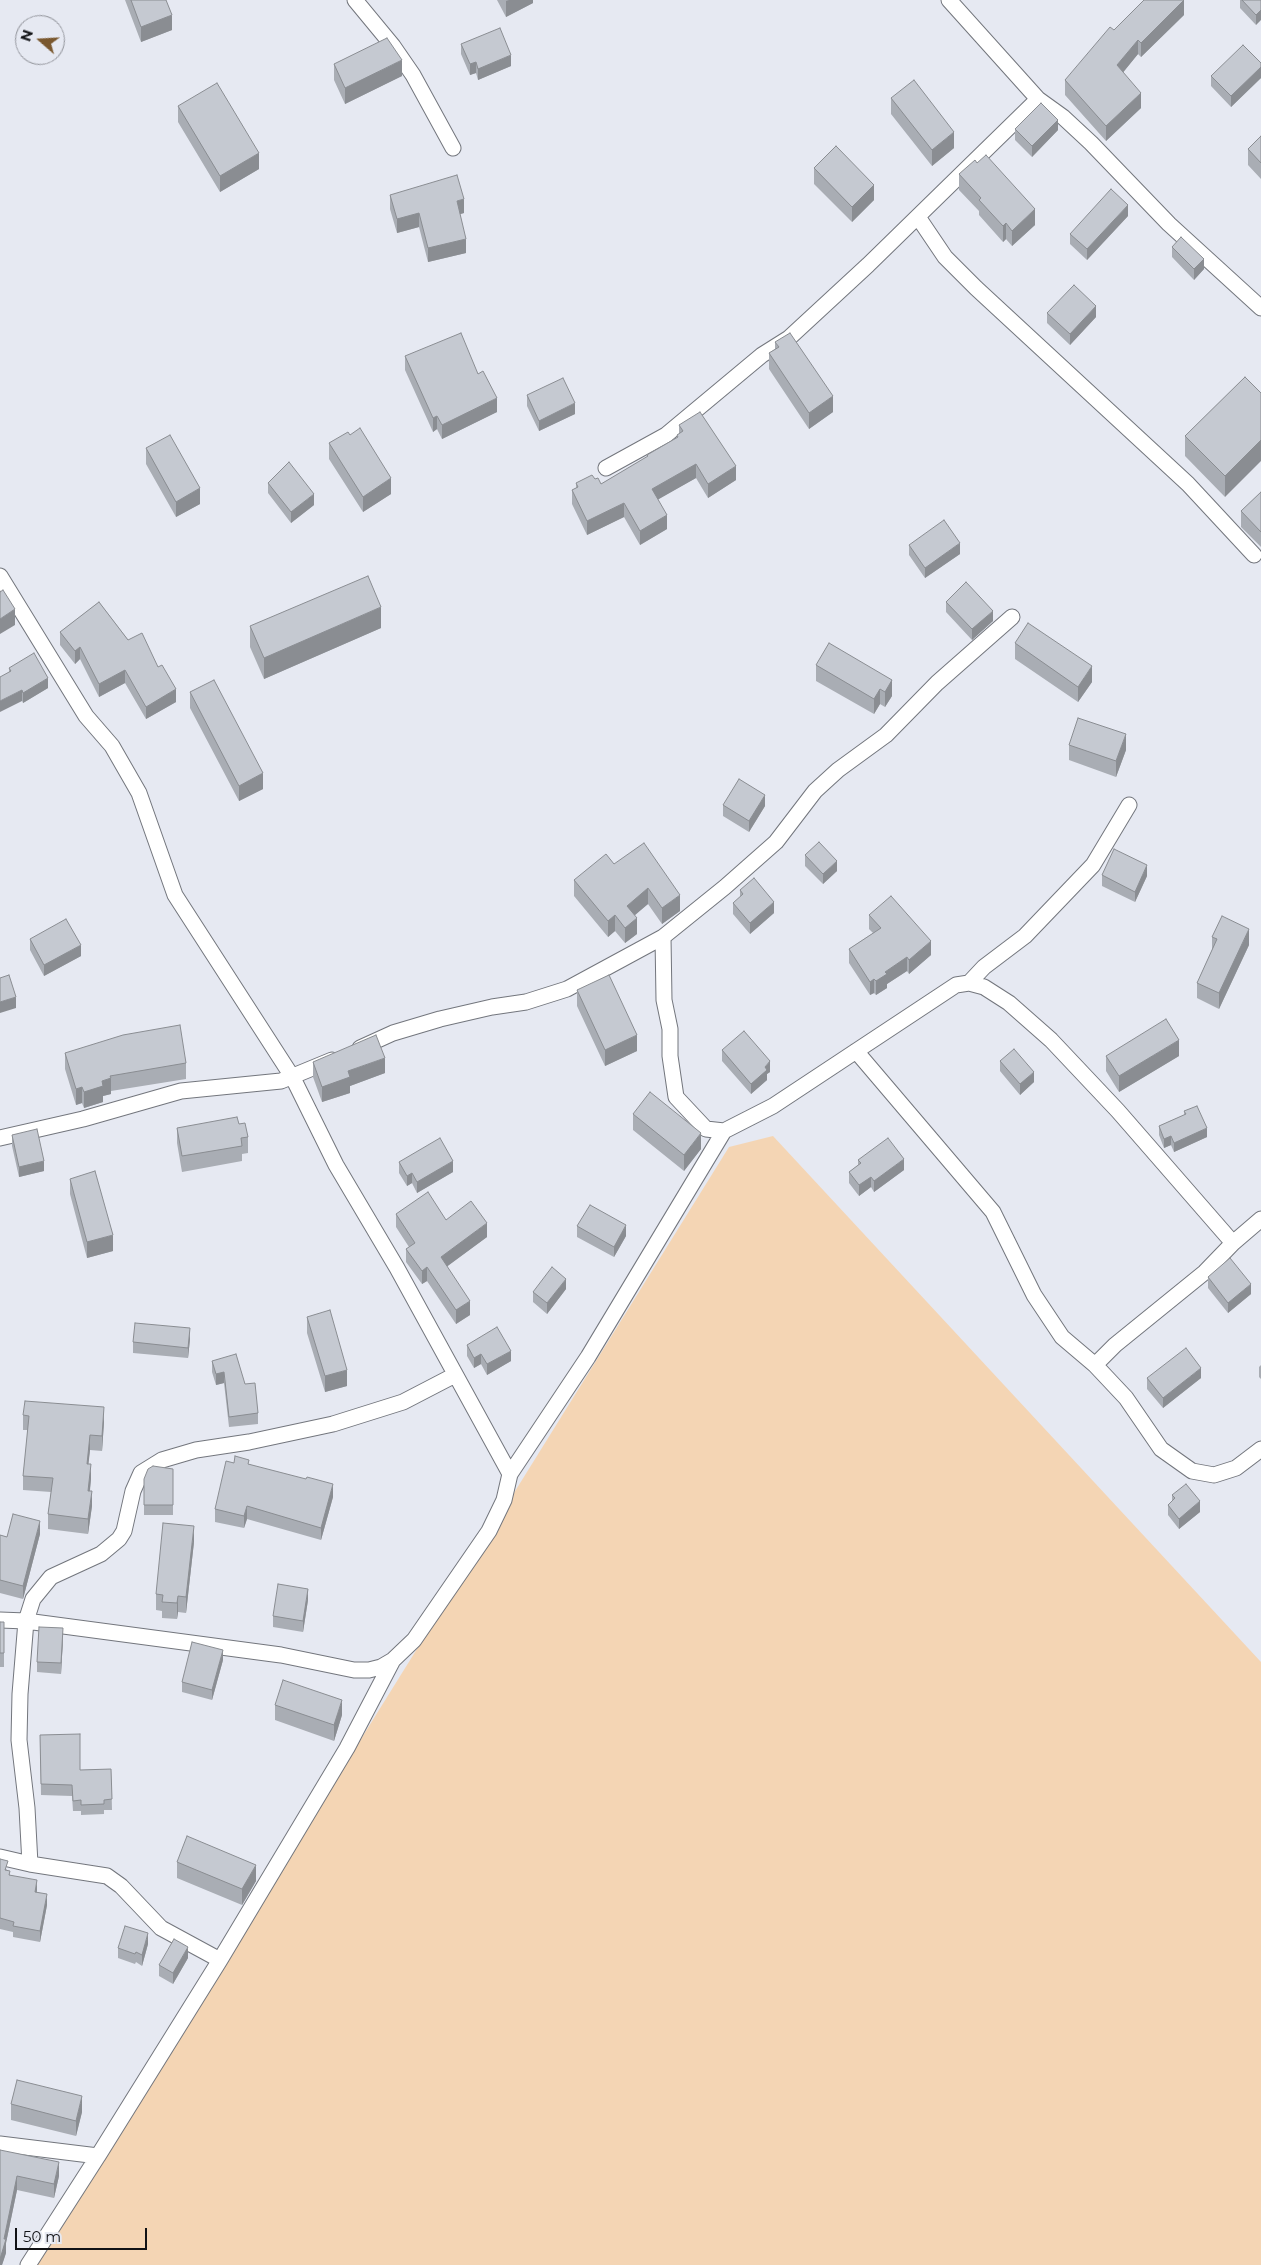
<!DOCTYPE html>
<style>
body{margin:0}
#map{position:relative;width:1261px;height:2265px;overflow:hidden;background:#e6e9f2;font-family:Montserrat,sans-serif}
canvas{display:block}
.north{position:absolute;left:15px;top:15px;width:50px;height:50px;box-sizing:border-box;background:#e6e9f2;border:1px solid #91939a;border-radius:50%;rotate:289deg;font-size:14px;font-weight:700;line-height:20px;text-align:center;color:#111215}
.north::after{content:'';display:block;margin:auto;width:18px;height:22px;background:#7a582f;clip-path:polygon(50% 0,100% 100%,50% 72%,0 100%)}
.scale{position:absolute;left:15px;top:2228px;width:132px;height:22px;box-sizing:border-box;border:2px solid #111215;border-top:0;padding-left:6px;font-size:15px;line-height:18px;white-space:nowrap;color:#111215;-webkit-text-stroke:4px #e6e9f2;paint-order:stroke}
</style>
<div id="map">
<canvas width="1261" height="2265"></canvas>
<div class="north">N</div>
<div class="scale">50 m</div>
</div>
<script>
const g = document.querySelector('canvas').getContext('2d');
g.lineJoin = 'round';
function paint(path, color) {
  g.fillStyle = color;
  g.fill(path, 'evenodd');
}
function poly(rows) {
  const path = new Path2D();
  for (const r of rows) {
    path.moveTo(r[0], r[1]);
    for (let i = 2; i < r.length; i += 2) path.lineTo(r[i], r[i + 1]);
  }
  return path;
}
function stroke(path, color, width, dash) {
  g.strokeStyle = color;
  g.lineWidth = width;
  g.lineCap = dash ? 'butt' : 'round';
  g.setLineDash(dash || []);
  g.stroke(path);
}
paint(poly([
 [773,1136,1261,1662,1261,2265,34,2265,729,1147]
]), '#f4d5b4');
const street = poly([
 [355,0,393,46,413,75,453,148],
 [949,0,1038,99,1063,117,1091,143,1169,224,1261,308],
 [918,217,945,257,976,288,1188,484,1254,555],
 [606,468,666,435,762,355,789,338,868,265,1038,99],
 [0,576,86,716,112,746,139,793,175,895,293,1078,336,1165,397,1268,510,1474,504,1500,489,1531,414,1640,393,1660,381,1667,369,1670,354,1670,281,1655,26,1621,0,1620],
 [663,937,664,1000,670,1029,670,1056,676,1097,706,1129,724,1131,773,1106,956,985,969,983,984,987,1009,1003,1051,1040,1118,1111,1233,1243,1205,1272,1115,1345,1095,1365,1126,1398,1161,1449,1192,1471,1214,1475,1236,1468,1261,1449],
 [969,983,984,967,1025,936,1093,865,1129,805],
 [360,1048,393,1033,440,1019,492,1007,526,1002,567,989,663,937,725,887,776,842,815,791,838,770,886,735,937,683,1012,617],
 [856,1051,993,1212,1034,1295,1062,1337,1095,1365],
 [0,1138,83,1119,181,1091,281,1081,332,1060],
 [1233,1243,1261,1219],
 [510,1474,588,1357,724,1131],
 [0,1857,30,1864,107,1876,121,1886,161,1928,220,1960],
 [30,1864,27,1808,19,1740,20,1694,26,1621,33,1599,51,1577,101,1554,119,1539,124,1531,133,1491,141,1473,162,1460,196,1450,249,1442,333,1424,403,1402,455,1375],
 [0,2144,98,2156,220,1960,347,1748,393,1660],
 [28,2265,98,2156]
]);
stroke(street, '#73767d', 17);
stroke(street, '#fff', 15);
paint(poly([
 [125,0,166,0,172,30,141,42],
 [497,0,533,0,533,3,506,17],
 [1240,0,1261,0,1256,25,1240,8],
 [1184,15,1141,57,1138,54,1123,72,1141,108,1106,141,1065,95,1065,80,1114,30],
 [461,44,511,66,478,80,476,73,470,75,461,54],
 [1261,63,1261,78,1231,107,1211,86,1211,76],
 [334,64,402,76,345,104,334,80],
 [891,98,954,148,932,166,891,114],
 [178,106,259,169,220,192,178,122],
 [1015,129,1058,130,1032,157,1015,140],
 [1261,136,1261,179,1248,165,1248,149],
 [814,168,874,200,852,222,814,184],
 [959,174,1035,225,1012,246,1006,239,1003,242,979,215,979,211,959,190],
 [390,195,464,213,460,214,466,253,428,262,419,227,397,233,390,209],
 [1128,216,1087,260,1070,244,1070,234],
 [1172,247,1204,269,1194,280,1172,257],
 [1047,313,1096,317,1070,345,1047,323],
 [775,342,833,412,809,429,769,369,769,353,775,349],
 [405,356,478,374,497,412,442,439,437,429,433,432,405,370],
 [1245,377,1225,497,1185,456,1185,436],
 [527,395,575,414,539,431,527,406],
 [679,425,736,480,708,498,696,478,658,499,667,529,640,545,624,517,587,535,572,504,572,490,576,488,576,483,601,484,647,457,647,455,677,438,677,435,679,434],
 [350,435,391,494,363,512,329,459,329,443],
 [146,448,200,504,176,517,146,464],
 [268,483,314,505,291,523,268,493],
 [1261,492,1261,547,1241,527,1241,511],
 [909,545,960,554,925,578,909,555],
 [99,602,176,702,146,719,125,683,99,697,80,659,75,664,60,645,60,632],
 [946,602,993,621,972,640,946,612],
 [250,626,381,628,264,679,250,647],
 [1015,643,1092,682,1078,702,1015,659],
 [816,665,892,680,892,696,885,707,880,704,874,714,816,681],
 [9,668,48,688,23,703,9,672],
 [190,692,263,789,239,801,190,708],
 [1069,745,1126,750,1116,777,1069,760],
 [723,805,765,806,749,832,723,816],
 [805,855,837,871,823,884,805,866],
 [614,864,680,911,662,924,648,904,634,915,637,934,625,943,615,931,608,937,574,896,574,880],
 [1102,875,1147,876,1135,902,1102,886],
 [740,890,774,913,750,934,733,914,733,903,740,897],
 [869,915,931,955,909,974,907,971,887,984,887,988,876,995,874,993,870,995,849,963,849,949,873,933,869,929],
 [1212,937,1249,945,1219,1009,1197,998,1197,983,1212,950],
 [30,939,81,956,44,976,30,950],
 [577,990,637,1051,605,1066,577,1006],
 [722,1050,770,1072,767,1074,767,1080,751,1094,722,1061],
 [65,1053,186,1063,186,1079,111,1091,111,1094,103,1096,103,1102,84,1108,82,1103,76,1105,65,1069],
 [1106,1056,1179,1056,1119,1092,1106,1071],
 [1000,1061,1034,1082,1020,1095,1000,1071],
 [313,1062,385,1073,350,1086,350,1093,322,1102,313,1077],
 [1184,1111,1207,1137,1174,1152,1171,1145,1164,1148,1159,1135,1159,1126,1184,1115],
 [633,1114,701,1149,684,1171,633,1130],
 [239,1124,248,1137,248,1153,242,1154,242,1161,182,1172,177,1143,177,1128],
 [12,1135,44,1171,19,1177,12,1146],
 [858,1160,904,1170,874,1192,871,1187,859,1196,849,1183,849,1172,858,1165],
 [399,1162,453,1172,417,1193,412,1183,407,1186,399,1173],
 [70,1179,113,1251,87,1258,70,1194],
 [396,1214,446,1220,487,1237,447,1266,470,1315,456,1324,427,1281,422,1284,406,1262,406,1249,409,1247,396,1227],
 [577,1226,626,1236,614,1257,577,1237],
 [1208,1277,1251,1294,1228,1313,1208,1288],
 [566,1289,547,1314,533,1302,533,1292],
 [307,1317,347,1386,325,1392,307,1333],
 [190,1339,188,1358,133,1353,133,1342],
 [467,1345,511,1361,487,1375,481,1364,474,1368,467,1356],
 [212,1361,245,1384,258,1413,258,1424,229,1427,224,1383,216,1385,212,1372],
 [1261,1365,1261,1379,1259,1377,1259,1367],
 [1147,1378,1201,1378,1163,1408,1147,1389],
 [23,1415,104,1422,102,1451,90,1450,88,1464,91,1479,90,1491,92,1506,88,1534,48,1529,48,1514,51,1492,23,1490,23,1476,28,1430,23,1430],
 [234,1463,249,1464,333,1497,321,1540,247,1519,244,1528,215,1522,215,1509],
 [173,1469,173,1515,144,1515,144,1479],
 [1172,1495,1200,1512,1179,1529,1168,1515,1168,1505,1172,1501],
 [40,1534,23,1599,0,1593,0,1535,7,1537],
 [194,1542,186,1613,178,1612,177,1619,162,1618,162,1611,156,1610,156,1594],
 [308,1600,303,1632,273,1627,273,1616],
 [0,1622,4,1622,4,1667,0,1667],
 [63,1639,61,1674,37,1672,37,1662],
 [223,1660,212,1700,182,1692,182,1682],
 [275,1705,342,1715,334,1741,275,1720],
 [40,1735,80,1770,111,1769,112,1810,104,1810,104,1814,81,1815,81,1811,73,1811,72,1796,41,1795],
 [0,1859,10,1875,37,1890,37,1892,47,1905,40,1942,13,1937,13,1932,0,1929],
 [177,1862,256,1881,242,1905,177,1878],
 [148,1944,142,1966,136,1962,135,1964,118,1958,118,1948],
 [188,1958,173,1984,159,1976,159,1965],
 [11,2104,82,2112,76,2136,11,2120],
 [0,2150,59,2176,54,2198,17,2190,6,2243,6,2253,2,2265,0,2265]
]), '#a9adb4');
paint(poly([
 [509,0,533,0,533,3,506,17,506,1],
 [1184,0,1184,15,1141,57,1141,43],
 [1261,10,1261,20,1256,25,1256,15],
 [172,15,172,30,141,42,141,27],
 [1138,40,1138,54,1117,80,1117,65],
 [511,55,511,66,478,80,478,69],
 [402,60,402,76,345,104,345,88],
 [476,62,476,73,470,75,470,64],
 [1261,67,1261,78,1231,107,1231,96],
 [1141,93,1141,108,1106,141,1106,126],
 [1058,120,1058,130,1032,157,1032,146],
 [954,132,954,148,932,166,932,150],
 [259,153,259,169,220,192,220,176],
 [874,185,874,200,852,222,852,207],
 [464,199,464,213,457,215,457,201],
 [1128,205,1128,216,1087,260,1087,249],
 [1035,209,1035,225,1012,246,1012,231],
 [419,213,419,227,397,233,397,219],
 [1006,223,1006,239,1003,242,1003,226],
 [466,239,466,253,428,262,428,248],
 [1204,259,1204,269,1194,280,1194,269],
 [1096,306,1096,317,1070,345,1070,334],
 [833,396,833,412,809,429,809,413],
 [497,398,497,412,442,439,442,425],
 [575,403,575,414,539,431,539,421],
 [437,416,437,429,433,432,433,418],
 [1261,440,1261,461,1225,497,1225,476],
 [696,464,696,478,652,503,652,489],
 [736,466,736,480,708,498,708,484],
 [391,478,391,494,363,512,363,497],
 [200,488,200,504,176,517,176,502],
 [314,494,314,505,291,523,291,512],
 [624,503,624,517,587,535,587,521],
 [667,515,667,529,640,545,640,531],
 [960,543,960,554,925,578,925,568],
 [381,607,381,628,264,679,264,658],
 [15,609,15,625,0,634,0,619],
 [993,611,993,621,972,640,972,629],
 [80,647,80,659,75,664,75,651],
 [1092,666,1092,682,1078,702,1078,687],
 [125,670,125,683,99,697,99,684],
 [48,678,48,688,23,703,23,693],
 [892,680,892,696,885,707,885,692],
 [176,689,176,702,146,719,146,707],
 [880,689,880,704,874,714,874,699],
 [22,690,22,701,0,712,0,701],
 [1126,734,1126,750,1116,777,1116,761],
 [263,773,263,789,239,801,239,786],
 [765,795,765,806,749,832,749,821],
 [837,861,837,871,823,884,823,874],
 [1147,865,1147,876,1135,902,1135,892],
 [648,888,648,904,627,922,627,906],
 [680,895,680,911,662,924,662,908],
 [774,902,774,913,750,934,750,923],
 [615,915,615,931,608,937,608,921],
 [637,918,637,934,625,943,625,928],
 [1249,929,1249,945,1219,1009,1219,993],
 [931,941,931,955,909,974,909,960],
 [81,945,81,956,44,976,44,965],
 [907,957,907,971,887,984,887,988,876,995,876,981,885,972],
 [874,979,874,993,870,995,870,982],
 [16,997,16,1008,0,1013,0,1002],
 [637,1035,637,1051,605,1066,605,1050],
 [1179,1040,1179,1056,1119,1092,1119,1076],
 [385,1058,385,1073,350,1086,350,1093,322,1102,322,1087,348,1071],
 [770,1061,770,1072,767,1074,767,1080,751,1094,751,1084,765,1067],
 [1034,1072,1034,1082,1020,1095,1020,1084],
 [111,1078,111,1094,103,1096,103,1102,84,1108,84,1092,102,1081],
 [82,1087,82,1103,76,1105,76,1089],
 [1207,1128,1207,1137,1174,1152,1174,1143],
 [701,1133,701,1149,684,1171,684,1155],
 [1171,1136,1171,1145,1164,1148,1164,1139],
 [904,1159,904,1170,874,1192,874,1181],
 [44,1161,44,1171,19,1177,19,1167],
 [453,1161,453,1172,417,1193,417,1182],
 [412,1173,412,1183,407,1186,407,1176],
 [871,1177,871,1187,859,1196,859,1185],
 [487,1223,487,1237,441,1271,441,1257],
 [626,1225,626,1236,614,1257,614,1247],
 [113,1235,113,1251,87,1258,87,1242],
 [427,1267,427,1281,422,1284,422,1271],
 [566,1279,566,1289,547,1314,547,1303],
 [1251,1284,1251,1294,1228,1313,1228,1303],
 [470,1301,470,1315,456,1324,456,1310],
 [190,1328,190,1339,188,1358,188,1348],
 [511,1351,511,1361,487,1375,487,1364],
 [481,1354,481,1364,474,1368,474,1358],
 [1201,1368,1201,1378,1163,1408,1163,1398],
 [347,1370,347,1386,325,1392,325,1376],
 [224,1372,224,1383,216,1385,216,1374],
 [104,1407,104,1422,102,1451,102,1436],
 [90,1435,90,1450,87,1478,87,1464],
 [91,1464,91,1479,88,1506,88,1491],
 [333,1484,333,1497,321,1540,321,1528],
 [92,1491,92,1506,88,1534,88,1519],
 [1200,1501,1200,1512,1179,1529,1179,1519],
 [247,1506,247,1519,244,1528,244,1516],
 [40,1521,40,1534,23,1599,23,1586],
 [194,1526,194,1542,186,1613,186,1597],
 [308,1589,308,1600,303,1632,303,1621],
 [178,1596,178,1612,177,1619,177,1603],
 [63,1628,63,1639,61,1674,61,1663],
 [223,1650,223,1660,212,1700,212,1690],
 [342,1700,342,1715,334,1741,334,1725],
 [256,1865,256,1881,242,1905,242,1889],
 [37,1880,37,1890,35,1902,35,1892],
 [47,1894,47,1905,40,1942,40,1931],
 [148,1933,148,1944,142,1966,142,1955],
 [188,1947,188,1958,173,1984,173,1973],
 [82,2096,82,2112,76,2136,76,2121],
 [59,2162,59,2176,54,2198,54,2184],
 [17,2176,17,2190,6,2243,6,2253,2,2265,0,2265,0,2259,4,2239]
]), '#8a8d92');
const building = poly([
 [131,0,166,0,172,15,141,27,131,0],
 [1144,0,1184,0,1141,43,1138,40,1117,65,1141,93,1106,126,1065,80,1110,27,1114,30,1144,0],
 [1242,0,1261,0,1261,10,1256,15,1242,0],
 [500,28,511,55,478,69,476,62,470,64,461,44,500,28],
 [387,38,402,60,345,88,334,64,387,38],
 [1243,45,1261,63,1261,67,1231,96,1211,76,1243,45],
 [914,80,954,132,932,150,891,98,914,80],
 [217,83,259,153,220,176,178,106,217,83],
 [1041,103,1058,120,1032,146,1015,129,1041,103],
 [1261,136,1261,163,1248,149,1261,136],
 [836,146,874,185,852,207,814,168,836,146],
 [986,155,1035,209,1012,231,1006,223,1003,226,979,200,981,198,959,174,975,160,977,163,986,155],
 [457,175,464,199,457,201,466,239,428,248,419,213,397,219,390,195,457,175],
 [1111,189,1128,205,1087,249,1070,234,1111,189],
 [1181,237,1204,259,1194,269,1172,247,1181,237],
 [1074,285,1096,306,1070,334,1047,313,1074,285],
 [461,333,478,374,483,371,497,398,442,425,437,416,433,418,405,356,461,333],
 [790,333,833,396,809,413,769,353,779,347,775,342,790,333],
 [1245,377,1261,393,1261,440,1225,476,1185,436,1245,377],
 [563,378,575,403,539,421,527,395,563,378],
 [700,412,736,466,708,484,696,464,652,489,667,515,640,531,624,503,587,521,572,490,578,487,576,483,592,475,595,479,598,478,601,484,648,456,647,455,678,437,677,435,683,431,679,425,700,412],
 [360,428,391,478,363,497,329,443,348,432,350,435,360,428],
 [170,435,200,488,176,502,146,448,170,435],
 [289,462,314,494,291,512,268,483,289,462],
 [1261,492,1261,532,1241,511,1261,492],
 [944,520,960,543,925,568,909,545,944,520],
 [368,576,381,607,264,658,250,626,368,576],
 [966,582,993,611,972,629,946,602,966,582],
 [3,590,15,609,0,619,0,592,3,590],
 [99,602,128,640,142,633,158,667,162,665,176,689,146,707,125,670,99,684,80,647,75,651,60,632,99,602],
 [1028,623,1092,666,1078,687,1015,643,1028,623],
 [829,643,892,680,885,692,880,689,874,699,816,665,829,643],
 [34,653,48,678,23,693,22,690,0,701,0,677,11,671,9,668,34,653],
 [214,680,263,773,239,786,190,692,214,680],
 [1078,718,1126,734,1116,761,1069,745,1078,718],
 [739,779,765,795,749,821,723,805,739,779],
 [819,842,837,861,823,874,805,855,819,842],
 [644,843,680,895,662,908,648,888,627,906,637,918,625,928,615,915,608,921,574,880,606,854,614,864,644,843],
 [1114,849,1147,865,1135,892,1102,875,1114,849],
 [754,878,774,902,750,923,733,903,743,894,740,890,754,878],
 [891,896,931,941,909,960,907,957,885,972,887,974,876,981,874,979,870,982,849,949,881,928,869,915,891,896],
 [1222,916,1249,929,1219,993,1197,983,1217,939,1212,937,1222,916],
 [66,919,81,945,44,965,30,939,66,919],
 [9,975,16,997,0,1002,0,978,9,975],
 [609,975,637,1035,605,1050,577,990,609,975],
 [1166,1019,1179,1040,1119,1076,1106,1056,1166,1019],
 [180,1025,186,1063,110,1076,111,1078,102,1081,103,1086,84,1092,82,1087,76,1089,65,1053,123,1035,180,1025],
 [744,1031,770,1061,765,1067,767,1070,751,1084,722,1050,744,1031],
 [376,1035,385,1058,348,1071,350,1077,322,1087,313,1062,376,1035],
 [1014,1049,1034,1072,1020,1084,1000,1061,1014,1049],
 [650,1092,701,1133,684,1155,633,1114,650,1092],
 [1197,1106,1207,1128,1174,1143,1171,1136,1164,1139,1159,1126,1186,1114,1184,1111,1197,1106],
 [237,1117,239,1124,245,1123,248,1137,241,1138,242,1146,182,1156,177,1128,237,1117],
 [37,1129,44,1161,19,1167,12,1135,37,1129],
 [440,1138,453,1161,417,1182,412,1173,407,1176,399,1162,440,1138],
 [888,1138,904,1159,874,1181,871,1177,859,1185,849,1172,861,1163,858,1160,888,1138],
 [95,1171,113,1235,87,1242,70,1179,95,1171],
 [428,1192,446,1220,471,1201,487,1223,441,1257,470,1301,456,1310,427,1267,422,1271,406,1249,415,1243,396,1214,428,1192],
 [590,1205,626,1225,614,1247,577,1226,590,1205],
 [1230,1258,1251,1284,1228,1303,1208,1277,1230,1258],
 [552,1267,566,1279,547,1303,533,1292,552,1267],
 [330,1310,347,1370,325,1376,307,1317,330,1310],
 [135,1323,190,1328,188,1348,133,1342,135,1323],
 [497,1327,511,1351,487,1364,481,1354,474,1358,467,1345,497,1327],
 [1186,1348,1201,1368,1163,1398,1147,1378,1186,1348],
 [236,1354,245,1384,255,1383,258,1413,229,1417,224,1372,216,1374,212,1361,236,1354],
 [25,1401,104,1407,102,1436,90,1435,87,1464,91,1464,88,1491,92,1491,88,1519,48,1514,53,1478,23,1476,29,1416,23,1415,25,1401],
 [235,1456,249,1460,248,1464,306,1479,307,1477,333,1484,321,1528,247,1506,244,1516,215,1509,226,1461,234,1463,235,1456],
 [153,1466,173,1469,173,1505,144,1505,144,1479,148,1469,153,1466],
 [1186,1484,1200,1501,1179,1519,1168,1505,1175,1498,1172,1495,1186,1484],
 [13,1514,40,1521,23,1586,0,1580,0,1535,7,1537,13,1514],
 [163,1523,194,1526,186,1597,178,1596,177,1603,162,1602,163,1595,156,1594,163,1523],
 [278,1584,308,1589,303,1621,273,1616,278,1584],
 [0,1622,4,1622,4,1653,0,1653,0,1622],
 [39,1627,63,1628,61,1663,37,1662,39,1627],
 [192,1642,223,1650,212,1690,182,1682,192,1642],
 [283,1680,342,1700,334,1725,275,1705,283,1680],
 [80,1734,80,1770,111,1769,112,1799,104,1800,104,1804,81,1805,81,1800,73,1801,72,1785,41,1784,40,1735,80,1734],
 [187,1836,256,1865,242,1889,177,1862,187,1836],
 [0,1859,8,1861,5,1870,10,1871,9,1875,37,1880,35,1892,47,1894,40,1931,13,1926,14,1922,0,1918,0,1859],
 [125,1926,148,1933,142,1955,136,1952,135,1954,118,1948,125,1926],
 [174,1939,188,1947,173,1973,159,1965,174,1939],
 [17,2080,82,2096,76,2121,11,2104,17,2080],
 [0,2150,59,2162,54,2184,17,2176,4,2239,6,2239,0,2259,0,2150]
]);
paint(building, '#c5c9d1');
stroke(building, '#8a8d92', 1);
</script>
